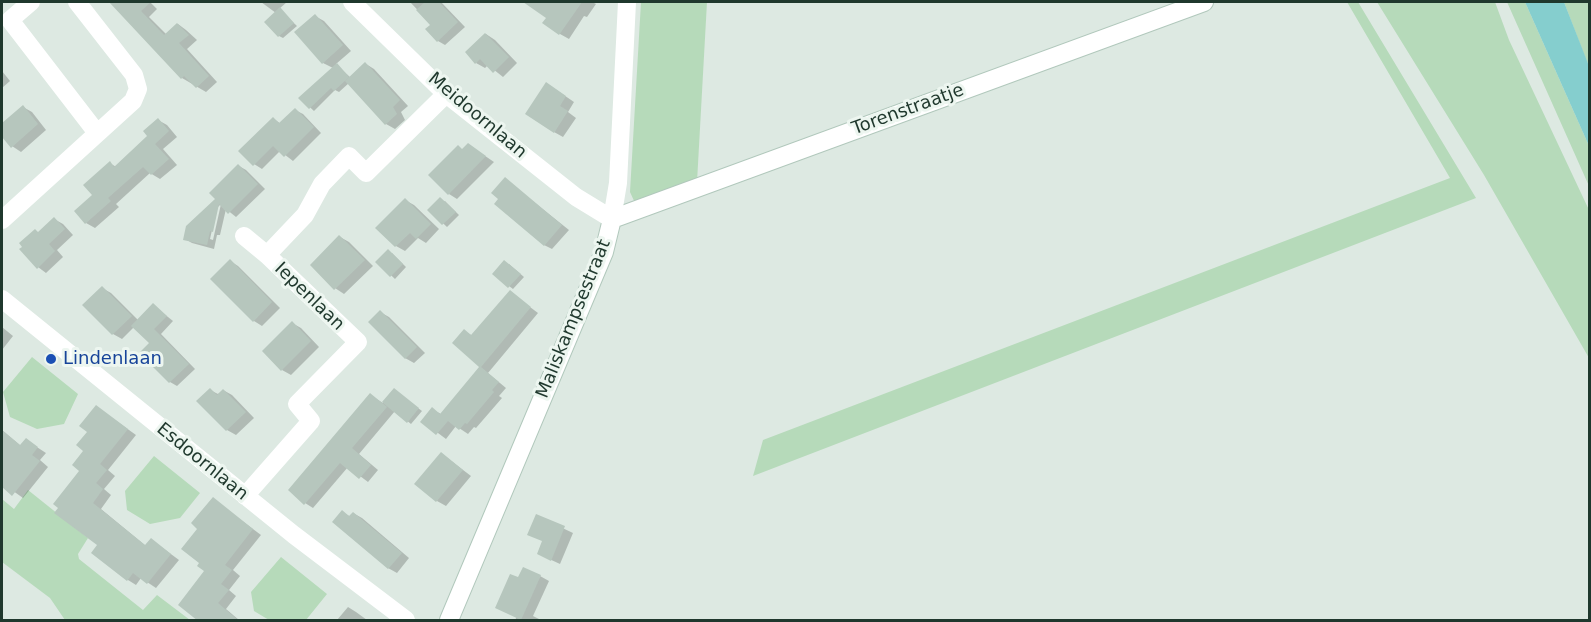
<!DOCTYPE html>
<style>
body{margin:0}
#map{position:relative;width:1591px;height:622px;overflow:hidden;background:#dde9e2;font-family:"DejaVu Sans",sans-serif}
canvas{display:block}
.frame{position:absolute;inset:0;border:3px solid #1f382d;pointer-events:none}
</style>
<div id="map">
<canvas width="1591" height="622"></canvas>
<div class="frame"></div>
</div>
<script>
const g = document.querySelector('canvas').getContext('2d');
g.lineJoin = 'round';
function paint(path, color) {
  g.fillStyle = color;
  g.fill(path, 'evenodd');
}
function poly(rows) {
  const path = new Path2D();
  for (const r of rows) {
    path.moveTo(r[0], r[1]);
    for (let i = 2; i < r.length; i += 2) path.lineTo(r[i], r[i + 1]);
  }
  return path;
}
function stroke(path, color, width, dash) {
  g.strokeStyle = color;
  g.lineWidth = width;
  g.lineCap = dash ? 'butt' : 'round';
  g.setLineDash(dash || []);
  g.stroke(path);
}
function write(font, color, halo, rows, align = 'center') {
  g.font = font + ' "DejaVu Sans",sans-serif';
  g.lineWidth = 6;
  g.setLineDash([]);
  g.textBaseline = 'middle';
  g.strokeStyle = halo;
  g.fillStyle = color;
  for (const [text, x, y, turn = 0] of rows) {
    g.save();
    g.translate(x, y);
    g.rotate((+turn || 0) * Math.PI / 180);
    g.textAlign = isNaN(turn) ? turn : align;
    if (halo) g.strokeText(text, 0, 0);
    g.fillText(text, 0, 0);
    g.restore();
  }
}
paint(poly([
 [641,2,707,2,697,182,635,203,630,192],
 [1347,2,1358,2,1476,198,753,476,763,440,1450,178],
 [1377,2,1495,2,1509,40,1589,210,1589,358,1484,175],
 [1507,2,1525,2,1589,146,1589,186],
 [1564,2,1589,2,1589,66,1585,57],
 [32,357,78,394,64,424,37,429,10,417,3,392],
 [154,456,200,493,180,518,150,524,127,510,125,491],
 [28,490,88,538,78,554,79,559,143,610,157,595,190,620,65,620,50,598,2,562,2,499,14,509],
 [281,557,327,594,306,620,269,620,254,611,251,592]
]), '#b6daba');
paint(poly([
 [1525,2,1564,2,1589,66,1589,146]
]), '#85cece');
paint(poly([
 [111,2,150,2,157,9,149,17,167,35,178,24,186,30,197,40,187,49,217,82,206,92,182,78],
 [261,2,287,2,279,9,297,26,283,38,279,36,276,13],
 [410,2,441,2,465,27,445,45,438,41,432,25],
 [534,2,592,2,596,4,587,17,584,16,569,39,560,34,548,17,531,5],
 [315,16,324,21,351,51,336,64,351,78,366,64,374,69,408,106,401,112,405,120,395,129,386,124,349,83,339,92,335,90,314,111,300,98,333,68,323,63],
 [486,34,495,40,517,63,503,77,488,65,485,68,476,63],
 [2,71,10,81,2,88],
 [555,89,574,102,568,112,576,118,563,137,554,132],
 [23,107,32,112,46,130,21,152,12,146,2,134,2,125],
 [295,110,303,114,321,133,293,161,280,151,262,169,254,164,274,119,281,124],
 [158,120,167,125,177,137,163,149,177,165,160,179,150,173,116,204,119,207,95,228,86,223,94,195,110,163,116,167,150,136],
 [469,145,494,162,457,199,449,194,463,150],
 [239,166,246,170,265,189,236,217,226,209,220,235,217,235,214,249,192,243,185,239,217,199],
 [221,204,213,240,210,239,217,208],
 [505,179,569,230,552,249,544,245,500,199],
 [405,200,414,205,439,229,426,243,418,238,405,251,396,246,377,228],
 [445,201,459,215,447,227,429,210],
 [54,219,63,224,73,235,57,250,63,257,46,273,38,267,39,233],
 [340,237,349,242,373,266,344,294,335,288],
 [392,253,406,267,395,279,377,262],
 [230,261,238,266,280,308,262,326,254,321],
 [509,264,524,277,513,289,509,286],
 [102,288,111,293,138,320,153,305,173,321,161,334,195,369,177,386,170,382,151,343,134,327,122,339,113,334],
 [510,292,538,313,488,373,506,388,499,396,502,398,476,428,474,427,468,434,456,426,446,439,422,421,432,409,441,414,481,367,464,331,473,336],
 [380,312,389,317,425,353,414,363,405,358],
 [292,323,301,328,319,347,291,375,282,370],
 [2,327,13,336,2,350],
 [210,390,218,394,223,390,232,395,254,418,236,435,227,430],
 [394,390,422,411,411,424,395,411,359,454,378,470,368,482,348,467,313,508,305,503,370,395,383,403],
 [97,407,136,435,108,470,115,476,104,489,111,495,101,509,146,546,152,540,179,560,156,588,141,578,136,585,128,580,99,545,82,471,89,432],
 [2,430,21,446,26,440,46,453,40,460,48,467,23,498,2,483],
 [442,454,471,476,446,506,437,501],
 [213,499,261,535,233,570,240,576,229,590,236,596,226,609,239,620,200,620,207,571,200,528],
 [342,512,351,517,353,513,362,518,409,558,397,573,388,568],
 [537,516,573,533,560,564,547,558],
 [540,576,549,581,533,616,541,620,515,620],
 [348,607,356,612,367,620,337,620]
]), '#0003');
paint(poly([
 [109,2,151,2,141,11,164,35,177,23,189,35,179,43,209,76,196,88,184,76,181,79],
 [425,2,439,2,458,22,437,42,425,29,430,25,416,10],
 [523,2,582,2,559,35,542,23,546,18],
 [280,7,294,23,278,37,264,22],
 [315,14,343,45,322,64,294,32],
 [485,33,509,57,493,73,480,59,475,64,465,52],
 [365,62,400,100,393,107,397,114,385,125,345,81],
 [337,63,349,77,334,91,331,88,309,109,298,98],
 [546,82,566,96,560,106,568,111,554,133,525,114],
 [23,105,38,124,11,148,2,137,2,123],
 [295,108,314,127,284,157,273,146,253,166,238,151,273,117,279,123],
 [158,118,169,131,155,144,169,159,151,175,143,167,108,198,111,201,85,224,74,211,92,195,83,185,110,161,114,167,147,136,143,131],
 [468,143,486,156,448,195,428,175,458,145,462,149],
 [238,164,258,184,228,214,219,204,213,232,210,231,207,245,183,240,186,226,215,199,209,193],
 [505,177,562,225,544,246,494,204,498,199,491,193],
 [440,197,456,212,442,225,427,210],
 [405,198,431,224,416,239,410,233,395,247,375,228],
 [54,217,65,229,49,244,55,251,37,269,19,249,22,247,19,243,35,229,38,232],
 [339,235,365,260,334,290,310,265],
 [388,249,403,264,390,277,375,262],
 [230,259,272,302,253,322,210,279],
 [504,260,521,274,508,288,492,274],
 [102,286,132,316,112,335,82,305],
 [510,290,531,307,481,367,499,382,492,390,494,392,467,424,465,423,459,430,448,421,436,435,420,422,432,407,440,414,479,367,452,343,464,329,471,335],
 [153,303,167,316,154,329,189,364,169,383,139,353,149,343,131,326],
 [380,310,417,347,405,359,368,322],
 [292,321,311,341,281,371,262,351],
 [210,388,217,395,223,389,246,412,226,431,196,401],
 [394,388,419,408,407,423,382,402],
 [370,393,387,407,352,448,371,465,359,479,340,463,304,505,288,490],
 [96,405,128,429,100,464,107,470,96,483,103,489,93,503,145,545,151,538,171,554,147,584,133,573,127,581,91,553,97,545,54,513,58,508,53,504,79,471,72,465,83,451,76,445,87,432,79,426],
 [2,430,20,445,26,438,38,447,32,455,40,461,12,496,2,487],
 [441,452,463,470,436,502,414,484],
 [213,497,253,529,225,565,232,570,221,584,229,590,218,603,239,621,198,621,178,605,204,571,197,566,199,563,181,549,197,529,191,523],
 [342,510,349,516,353,512,402,553,388,569,332,522],
 [536,514,565,526,551,561,537,554,542,541,527,535],
 [523,567,541,575,521,620,495,608,510,574,518,577]
]), '#b6c6bd');
const secondary = poly([
 [449,620,604,252,612,219,1204,2]
]);
stroke(secondary, '#b1c8bc', 20);
stroke(poly([
 [31,2,10,20,97,133],
 [352,2,446,94,576,197,612,219,618,183,627,2],
 [2,220,133,101,138,89,134,75,77,2],
 [244,236,267,255,358,342,297,404,311,421,245,496],
 [267,255,305,215,322,184,349,156,366,173,446,94],
 [2,299,294,535,406,620]
]), '#fff', 18);
stroke(secondary, '#fff', 18);
for (const [x, y, r, color] of [
 [51,359,6,"#1a4fb4"]
]) {
  const dot = new Path2D();
  dot.arc(x, y, r, 0, 2 * Math.PI);
  g.fillStyle = color;
  g.fill(dot);
  stroke(dot, '#edf6f0', 2);
}
write('18px', '#1f382d', '#edf6f0', [
 ["Torenstraatje",908,110,-20],
 ["Meidoornlaan",477,116,40],
 ["Iepenlaan",309,297,44],
 ["Maliskampsestraat",574,319,-68],
 ["Esdoornlaan",202,462,39]
]);
write('18px', '#164399', '#edf6f0', [
 ["Lindenlaan",63,359]
], 'left');
</script>
